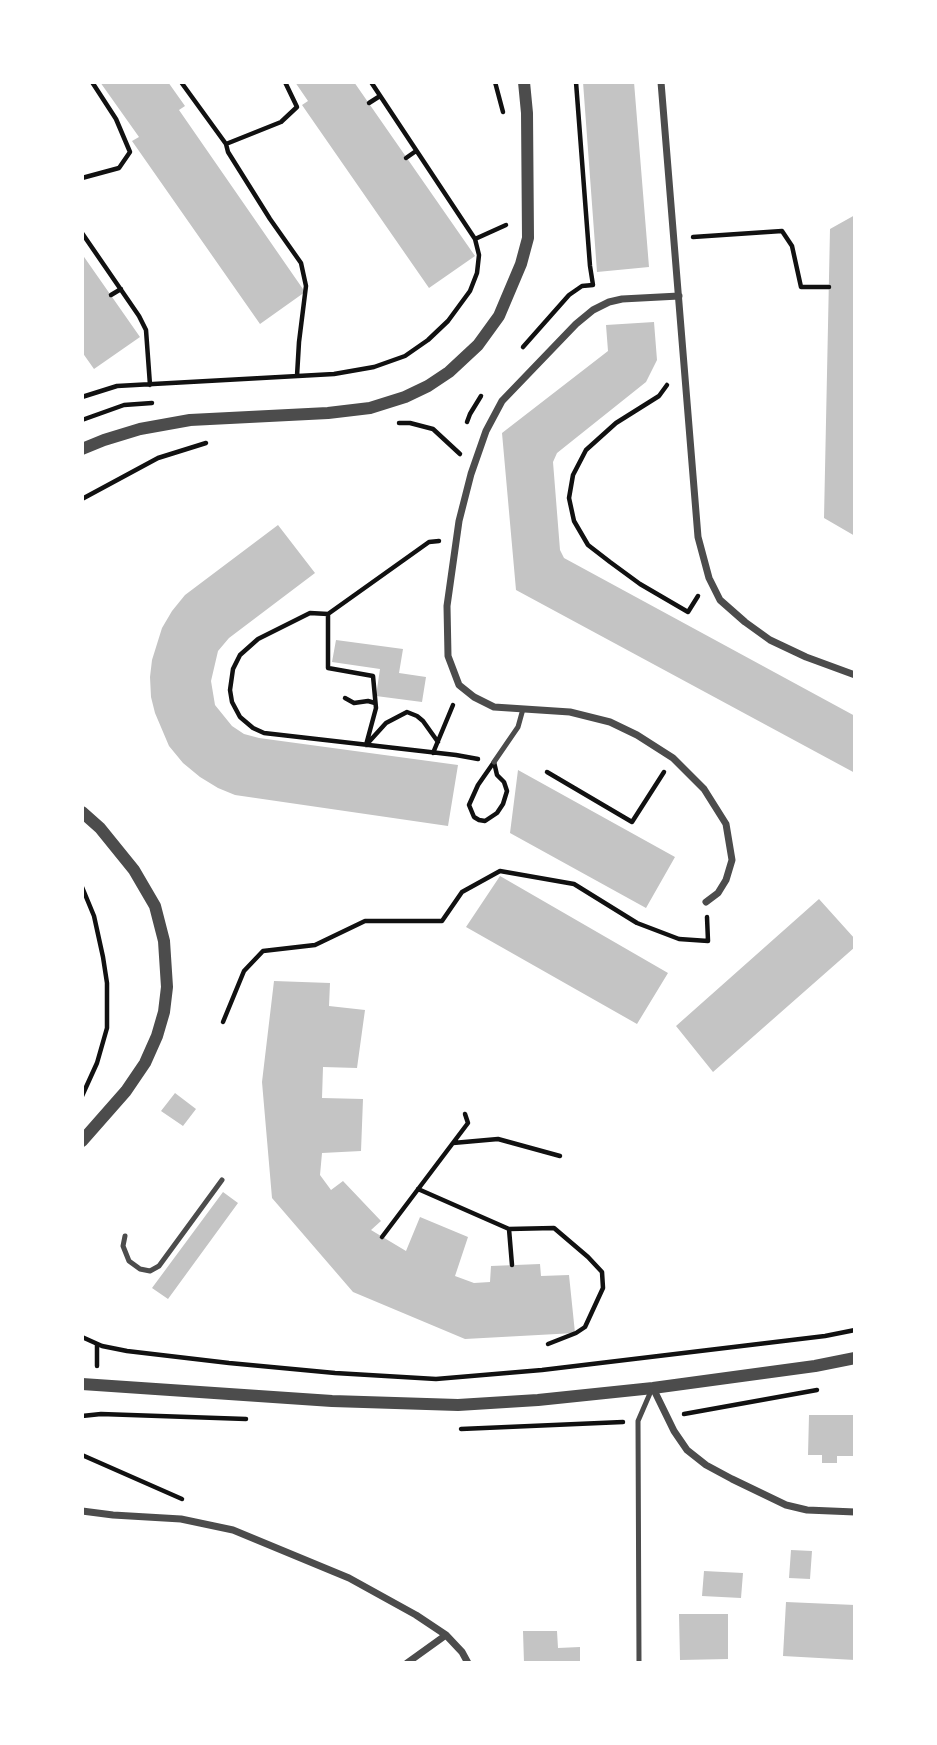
<!DOCTYPE html>
<style>
body{margin:0}
#map{position:relative;width:937px;height:1745px;overflow:hidden;background:#fff;font-family:Karla,sans-serif}
canvas{display:block}
.frame{position:absolute;inset:0;border:84px solid #fff;pointer-events:none}
</style>
<div id="map">
<canvas width="937" height="1745"></canvas>
<div class="frame"></div>
</div>
<script>
const g = document.querySelector('canvas').getContext('2d');
g.lineJoin = 'round';
function paint(path, color) {
  g.fillStyle = color;
  g.fill(path, 'evenodd');
}
function poly(rows) {
  const path = new Path2D();
  for (const r of rows) {
    path.moveTo(r[0], r[1]);
    for (let i = 2; i < r.length; i += 2) path.lineTo(r[i], r[i + 1]);
  }
  return path;
}
function stroke(path, color, width, dash) {
  g.strokeStyle = color;
  g.lineWidth = width;
  g.lineCap = dash ? 'butt' : 'round';
  g.setLineDash(dash || []);
  g.stroke(path);
}
paint(poly([
 [100,82,168,82,185,106,179,110,305,292,260,324,132,141,139,137],
 [295,82,354,82,475,256,429,288,302,105,308,101],
 [583,82,634,82,649,267,597,272],
 [855,215,855,536,824,518,830,229],
 [82,254,140,337,94,369,82,352],
 [654,322,657,360,646,382,557,453,553,462,560,550,564,558,855,716,855,773,516,590,502,433,608,351,606,325],
 [278,525,315,573,229,638,218,651,211,681,215,705,232,726,244,734,259,738,458,765,448,826,235,795,218,788,200,777,183,763,169,746,155,713,151,697,150,677,152,660,162,628,172,611,185,595],
 [336,640,403,649,399,673,426,677,422,702,376,696,380,669,332,662],
 [518,770,675,857,646,908,510,833],
 [500,876,668,973,637,1024,466,927],
 [819,899,855,939,855,947,713,1072,676,1026],
 [274,981,330,983,329,1006,365,1010,357,1068,323,1067,322,1098,363,1099,361,1151,322,1153,320,1175,331,1190,343,1181,381,1221,371,1230,406,1251,420,1217,468,1237,455,1276,474,1283,490,1282,491,1266,540,1264,541,1276,569,1275,575,1333,465,1339,353,1292,272,1198,262,1082],
 [175,1093,196,1109,183,1126,161,1111],
 [223,1192,238,1203,168,1299,152,1288],
 [809,1415,855,1415,855,1456,837,1456,837,1463,822,1463,822,1455,808,1455],
 [791,1550,812,1551,810,1579,789,1578],
 [704,1571,743,1573,741,1598,702,1596],
 [786,1602,855,1605,855,1660,783,1656],
 [679,1614,728,1614,728,1659,680,1660],
 [523,1631,557,1631,558,1648,580,1647,580,1663,524,1663]
]), '#c4c4c4');
stroke(poly([
 [181,82,226,144,281,122,297,107,285,82],
 [495,82,503,112],
 [369,103,380,96],
 [226,144,228,152,270,219,301,263,306,286,299,342,297,376],
 [406,158,416,151],
 [82,178,119,168,130,152,116,119,92,82],
 [82,233,139,316,146,330,150,385],
 [693,237,782,231,792,246,801,287,829,287],
 [475,239,506,225],
 [111,295,121,289],
 [523,347,569,295,582,286,593,285,590,266,576,82],
 [667,385,659,396,616,423,586,450,573,475,569,498,574,521,588,545,610,562,640,584,688,612,698,596],
 [82,397,117,386,334,374,374,367,405,356,428,340,448,321,470,291,477,273,479,255,475,239,371,82],
 [82,420,124,405,152,403],
 [467,422,470,414,481,396],
 [399,423,410,423,433,429,460,454],
 [82,499,158,458,206,443],
 [439,541,429,542,328,614,310,613,258,639,240,655,233,669,230,690,232,702,240,717,253,728,264,733,456,755,478,759],
 [328,614,328,668,373,676,376,708,366,745],
 [345,698,354,703,368,701,375,703],
 [367,744,386,723,407,712,417,716,423,721,438,742],
 [433,753,453,705],
 [494,762,497,775,504,782,507,791,503,804,497,813,485,821,479,820,474,817,469,805,478,785,494,762],
 [547,772,632,822,664,772],
 [82,887,94,916,103,957,107,983,107,1028,97,1063,82,1096],
 [223,1022,244,971,263,951,315,945,365,921,442,921,462,892,500,871,574,884,637,923,679,939,708,941,707,917],
 [453,1143,498,1139,560,1156],
 [418,1189,509,1229,512,1265],
 [509,1229,554,1228,588,1257,602,1272,603,1288,585,1327,576,1333,548,1344],
 [382,1237,468,1123,465,1114],
 [82,1337,102,1346,127,1351,229,1363,335,1373,436,1379,542,1370,825,1336,855,1330],
 [97,1366,97,1344],
 [684,1414,817,1390],
 [82,1416,101,1414,246,1419],
 [461,1429,623,1422],
 [82,1455,182,1499]
]), '#111', 4.5);
stroke(poly([
 [494,762,518,727,523,709],
 [125,1236,123,1246,129,1261,140,1269,150,1271,159,1266,222,1180],
 [639,1663,638,1421,651,1391]
]), '#4c4c4c', 5);
stroke(poly([
 [661,82,698,537,709,578,720,600,745,622,770,640,806,657,855,675],
 [679,296,622,299,609,302,593,310,576,324,502,401,486,431,471,474,459,521,447,606,448,656,459,685,474,697,494,707,570,712,610,722,637,735,673,758,704,789,726,824,732,860,726,880,718,893,706,902],
 [653,1388,674,1431,687,1450,706,1465,732,1479,786,1505,807,1510,855,1512],
 [82,1511,113,1515,181,1519,233,1530,349,1578,416,1615,446,1635,462,1652,468,1663],
 [407,1663,446,1635]
]), '#4c4c4c', 7);
stroke(poly([
 [82,449,104,440,140,429,190,420,328,413,370,408,405,397,428,386,449,372,478,345,499,316,521,264,528,238,527,113,524,82],
 [82,812,100,828,134,870,155,906,164,941,167,987,164,1012,157,1036,145,1063,126,1091,82,1141],
 [82,1384,332,1401,458,1405,538,1400,653,1388,815,1366,855,1358]
]), '#4c4c4c', 12);
</script>
